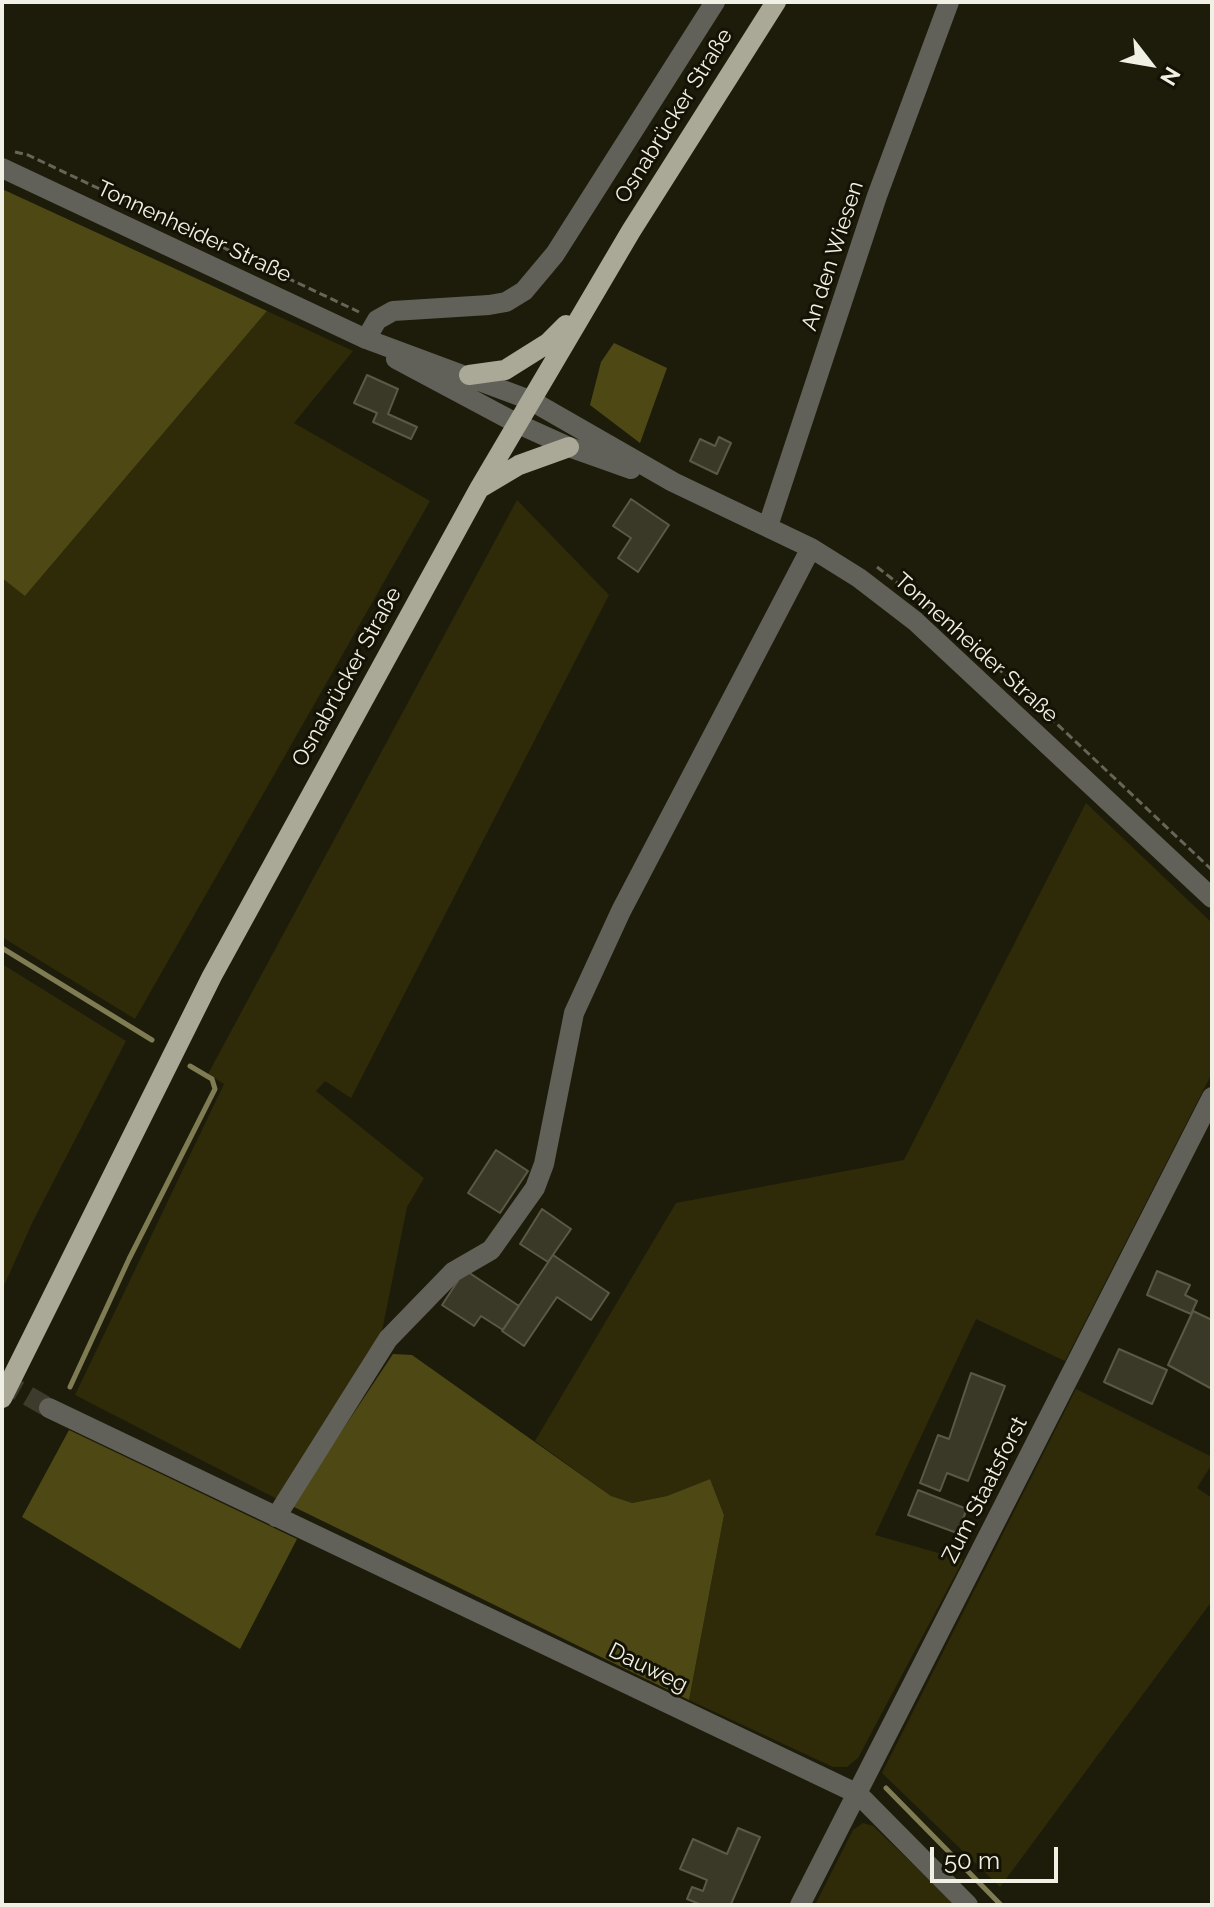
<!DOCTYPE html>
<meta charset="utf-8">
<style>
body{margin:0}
#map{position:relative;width:1214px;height:1907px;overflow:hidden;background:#1d1c0b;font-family:Raleway,sans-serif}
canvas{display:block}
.frame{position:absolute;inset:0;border:4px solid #f0f0e5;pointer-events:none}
.north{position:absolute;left:1110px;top:24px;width:80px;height:80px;-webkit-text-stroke:6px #141204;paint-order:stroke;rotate:121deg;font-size:22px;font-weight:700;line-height:32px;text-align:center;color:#f0f0e5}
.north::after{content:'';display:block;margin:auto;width:28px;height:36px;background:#f0f0e5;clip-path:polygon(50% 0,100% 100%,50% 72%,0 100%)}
.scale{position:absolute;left:930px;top:1847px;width:128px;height:36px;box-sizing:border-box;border:4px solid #f0f0e5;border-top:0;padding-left:10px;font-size:24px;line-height:28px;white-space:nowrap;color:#f0f0e5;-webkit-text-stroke:6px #141204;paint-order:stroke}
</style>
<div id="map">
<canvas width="1214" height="1907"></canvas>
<div class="frame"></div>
<div class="north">N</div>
<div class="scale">50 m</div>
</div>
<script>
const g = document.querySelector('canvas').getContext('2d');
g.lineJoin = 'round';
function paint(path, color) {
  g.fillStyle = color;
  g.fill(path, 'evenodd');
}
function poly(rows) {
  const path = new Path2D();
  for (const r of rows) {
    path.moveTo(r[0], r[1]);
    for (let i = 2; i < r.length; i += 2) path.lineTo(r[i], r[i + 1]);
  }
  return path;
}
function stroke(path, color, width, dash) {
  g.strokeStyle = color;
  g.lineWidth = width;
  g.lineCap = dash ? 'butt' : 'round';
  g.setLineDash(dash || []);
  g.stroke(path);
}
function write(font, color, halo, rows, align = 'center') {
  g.font = font + ' Raleway,sans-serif';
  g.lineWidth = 6;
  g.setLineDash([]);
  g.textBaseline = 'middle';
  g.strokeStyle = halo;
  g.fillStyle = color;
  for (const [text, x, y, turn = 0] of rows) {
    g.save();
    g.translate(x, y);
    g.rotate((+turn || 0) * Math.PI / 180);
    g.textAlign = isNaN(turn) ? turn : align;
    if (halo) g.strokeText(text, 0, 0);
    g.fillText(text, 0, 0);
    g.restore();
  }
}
paint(poly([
 [267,311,353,351,294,423,430,501,135,1019,2,937,2,578,26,595],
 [517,500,609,595,351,1098,325,1081,316,1091,424,1178,407,1207,381,1336,279,1500,75,1395,224,1084,208,1074],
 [1086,803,1212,923,1212,1073,1065,1361,976,1319,875,1535,963,1560,858,1758,847,1767,833,1767,689,1700,724,1515,710,1479,667,1496,631,1503,611,1496,535,1441,676,1203,904,1160],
 [2,964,126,1041,33,1221,2,1290],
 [1076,1389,1212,1457,1212,1464,1197,1488,1212,1498,1212,1601,1000,1887,882,1773],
 [863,1823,873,1826,956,1905,815,1905,853,1830]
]), '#2f2b08');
paint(poly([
 [2,189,267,311,25,596,2,578],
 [614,343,667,368,640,443,590,405,601,362],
 [393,1354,412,1355,611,1496,632,1503,667,1496,710,1479,724,1515,689,1700,292,1506],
 [69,1430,297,1539,240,1649,22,1517]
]), '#4e4914');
stroke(poly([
 [2,948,152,1040],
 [70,1387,129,1259,215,1089,212,1079,190,1066],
 [886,1788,1001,1905]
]), '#7f7c54', 5);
const building = poly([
 [367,375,398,389,388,414,417,427,411,439,373,422,377,413,354,403,367,375],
 [719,437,731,443,717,474,690,461,700,439,715,446,719,437],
 [631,499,669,525,638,572,618,558,631,538,613,526,631,499],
 [496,1150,528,1171,500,1213,468,1193,496,1150],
 [542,1209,571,1229,548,1262,520,1244,542,1209],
 [553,1255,609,1293,591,1320,557,1297,524,1346,502,1331,553,1255],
 [465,1270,519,1306,503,1330,481,1316,474,1326,442,1305,465,1270],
 [1157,1271,1190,1285,1185,1295,1197,1301,1191,1314,1147,1295,1157,1271],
 [1193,1311,1212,1320,1212,1389,1168,1365,1193,1311],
 [1119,1349,1167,1370,1152,1404,1104,1382,1119,1349],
 [971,1373,1005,1386,968,1481,947,1473,940,1491,920,1483,938,1435,949,1439,971,1373],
 [918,1490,967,1509,957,1533,908,1515,918,1490],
 [738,1828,760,1837,731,1904,734,1905,702,1905,687,1899,692,1887,703,1891,707,1880,680,1869,693,1839,727,1854,738,1828]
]);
paint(building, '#3a3928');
stroke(building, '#5a5946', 2);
stroke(poly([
 [2,1381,49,1408]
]), '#3d3c2c', 20, [20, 10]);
stroke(poly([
 [15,152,28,155,359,312],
 [877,567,953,626,1212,870]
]), '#666557', 3, [8, 4]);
stroke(poly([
 [2,168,366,339,530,400,673,482,811,548,859,578,915,621,1212,898],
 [366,339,377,320,393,311,489,305,506,302,524,291,555,254,715,2],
 [396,359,516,423,569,447,631,469],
 [768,526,877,196,949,2],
 [49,1408,858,1794,968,1905],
 [276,1517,388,1339,453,1272,491,1250,535,1188,544,1164,574,1013,621,911,811,548],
 [800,1905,1212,1097]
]), '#616159', 20);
stroke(poly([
 [469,375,505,370,548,343,566,325],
 [482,487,519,465,569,447],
 [2,1398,212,976,479,489,631,231,776,2]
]), '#aaa897', 20);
write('22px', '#f0f0e5', '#141204', [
 ["Osnabrücker Straße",674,116,-58],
 ["Tonnenheider Straße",194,232,25],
 ["An den Wiesen",833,256,-72],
 ["Tonnenheider Straße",976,648,42],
 ["Osnabrücker Straße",347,677,-61],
 ["Zum Staatsforst",985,1490,-63],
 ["Dauweg",648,1668,26]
]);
</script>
